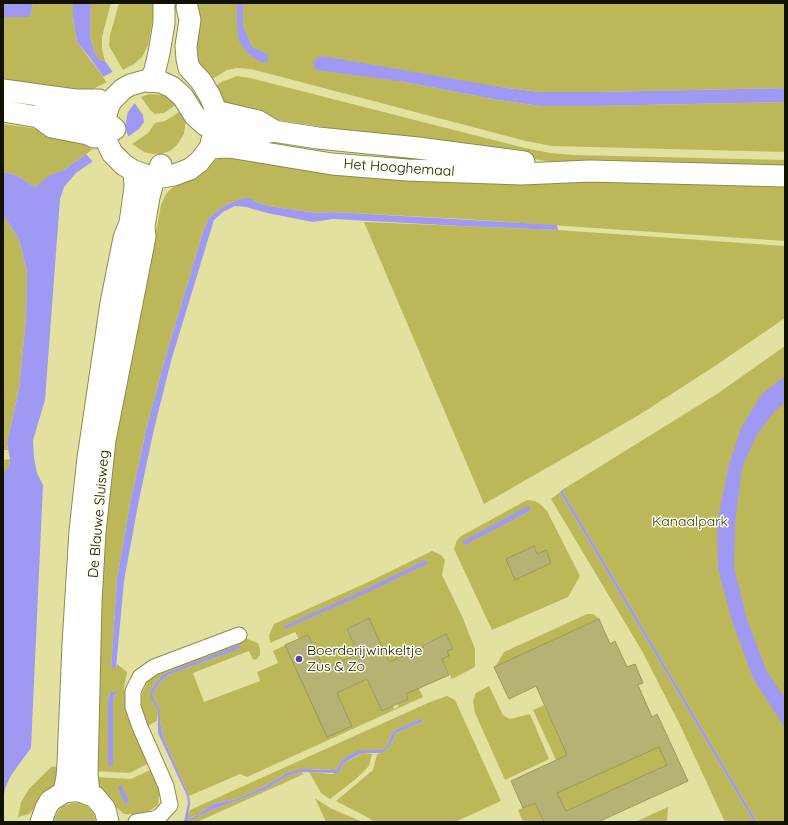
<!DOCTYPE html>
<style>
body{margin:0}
#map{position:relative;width:788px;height:825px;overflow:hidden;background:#e3e1a0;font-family:Quicksand,sans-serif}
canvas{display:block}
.frame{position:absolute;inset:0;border:4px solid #131100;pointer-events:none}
</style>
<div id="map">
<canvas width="788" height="825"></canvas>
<div class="frame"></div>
</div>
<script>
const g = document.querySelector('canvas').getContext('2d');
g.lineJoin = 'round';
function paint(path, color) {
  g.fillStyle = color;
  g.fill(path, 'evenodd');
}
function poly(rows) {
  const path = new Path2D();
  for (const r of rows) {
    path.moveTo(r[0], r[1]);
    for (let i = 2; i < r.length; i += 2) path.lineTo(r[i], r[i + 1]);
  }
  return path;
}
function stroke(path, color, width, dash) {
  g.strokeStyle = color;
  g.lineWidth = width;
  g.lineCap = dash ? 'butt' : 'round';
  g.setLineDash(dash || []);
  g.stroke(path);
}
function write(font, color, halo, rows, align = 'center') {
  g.font = font + ' Quicksand,sans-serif';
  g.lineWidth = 3;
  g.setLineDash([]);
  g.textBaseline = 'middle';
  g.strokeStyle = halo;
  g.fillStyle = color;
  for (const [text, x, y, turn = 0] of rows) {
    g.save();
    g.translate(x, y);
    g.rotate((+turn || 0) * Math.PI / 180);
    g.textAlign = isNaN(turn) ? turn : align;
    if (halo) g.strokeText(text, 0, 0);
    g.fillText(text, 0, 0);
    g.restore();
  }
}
paint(poly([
 [33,3,73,3,73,17,77,42,107,82,91,90,78,93,3,84,3,17,30,17],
 [91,3,111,3,102,37,102,49,105,61,100,60,95,54,90,36],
 [119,3,156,3,148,45,142,57,134,64,123,70,109,46,110,35],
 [197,3,237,3,237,26,252,48,243,26,243,3,785,3,785,88,596,92,540,92,500,87,399,81,498,100,540,106,596,106,785,102,785,152,552,146,526,141,251,69,237,68,227,70,209,81,195,62,191,35],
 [237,76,250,78,525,148,550,153,574,155,785,160,785,167,547,161,524,158,246,115,225,104,214,88,221,82],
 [149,94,163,95,178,103,164,113,155,114,151,111,141,97],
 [182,110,186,120,184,134,177,145,170,151,161,154,152,154,144,152,132,144,148,133,155,123,165,121],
 [3,124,53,131,75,137,88,145,92,150,62,171,43,181,35,187,16,175,3,172],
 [227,155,785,185,785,241,463,219,333,212,316,213,269,206,255,202,235,201,222,207,209,218,203,232,165,359,147,426,130,504,117,579,111,667,116,668,117,664,127,672,124,688,130,720,149,763,130,773,94,771,99,639,107,503,115,442,161,205,166,194,173,187,209,163],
 [110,693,117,694,114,696,113,702,108,765,108,703],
 [3,215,19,239,27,272,26,318,19,389,7,443,8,450,3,450],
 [364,222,558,230,785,246,785,318,718,364,639,415,484,504],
 [785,346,785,822,757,822,562,490,717,394],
 [10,459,9,466,3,475,3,460],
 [560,492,754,822,725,822,680,725,642,651,551,499],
 [527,500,535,501,540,504,547,511,580,576,568,597,492,630,454,549,457,540,461,536],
 [530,508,530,511,465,544],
 [432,551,441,555,445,560,442,575,462,616,475,649,475,667,452,679,442,659,447,651,453,648,446,634,423,644,424,647,397,659,402,671,380,665,387,658,369,618,360,622,361,625,347,630,358,654,324,669,308,635,299,639,295,632,270,643,269,635,274,624,364,584],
 [587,614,593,614,599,619,495,667,504,652],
 [242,637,258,643,260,649,260,655,257,659,253,660,249,651,193,673,204,702,260,681,257,672,278,663,273,651,285,645,337,693,367,679,382,711,393,706,394,709,398,707,398,704,408,699,399,678,411,673,423,697,247,777,240,774,189,796,163,737,160,721,160,710,152,694,158,685,168,675,240,648,166,673,151,689,150,694,158,710,157,721,147,726,141,706,142,693,148,681,156,673],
 [489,686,503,715,510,719,530,714,549,759,505,780,475,713,473,701,476,693],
 [447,696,455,700,501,801,455,822,375,822,365,816,336,801,373,770,377,754,382,753,390,746,396,733,422,722,423,719,395,730,391,735,388,745,382,750,363,750,342,760,336,770,308,769,286,773,266,786,236,799,213,804,197,815,187,819,190,810,430,702],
 [637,701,646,720,556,760,533,710,544,705,559,737],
 [659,747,667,765,544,821,545,822,523,822,518,810],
 [363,753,372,754,369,766,357,778,330,799,321,793,309,772,332,774,340,770,344,763],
 [60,766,56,786,29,814,18,817,21,802,29,789,51,767],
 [152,769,160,787,158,805,143,815,124,814,110,802,99,788,96,777,131,779],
 [301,772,304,774,197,822,186,822,214,809,236,801,267,789,287,776],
 [315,798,330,808,363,822,326,822],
 [73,803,79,803,88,807,94,814,96,822,54,822,56,814,59,810,63,806],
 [668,807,667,822,635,822]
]), '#bcb85a');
paint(poly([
 [3,3,33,3,30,17,3,17],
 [73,3,91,3,90,36,95,54,100,60,105,61,143,115,144,122,139,129,76,173,64,187,60,199,45,400,33,440,34,458,37,473,43,485,31,748,17,767,10,777,5,789,3,802,3,475,9,466,10,459,7,443,19,389,26,318,27,272,19,239,3,215,3,172,16,175,35,187,50,175,62,171,125,127,128,111,90,58,77,42,73,17],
 [237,3,243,3,243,26,252,47,268,54,268,61,263,63,255,59,246,51,239,41,237,26],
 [322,56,500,87,540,92,596,92,785,88,785,102,596,106,540,106,498,100,399,81,316,70,313,64,314,60],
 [246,198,252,199,255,202,269,206,316,213,333,212,557,225,558,230,461,226,333,219,313,222,267,213,246,207,235,206,223,212,214,220,171,361,154,429,138,505,124,581,116,668,111,668,117,579,130,504,147,426,165,359,203,232,209,218,222,207,235,201],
 [785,376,785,402,774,412,756,436,742,468,735,524,734,567,747,619,767,672,785,698,785,728,753,678,732,621,718,569,717,523,729,464,741,428,762,394],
 [562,490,757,822,754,822,560,492],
 [528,506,530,508,530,511,465,545,463,543,463,541],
 [426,560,428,562,427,564,369,592,285,629,284,626,366,589],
 [239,645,241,648,168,675,158,685,152,694,160,710,160,721,163,737,189,796,190,803,188,819,197,815,213,804,236,799,266,786,286,773,301,769,336,770,342,760,355,752,363,750,382,750,388,745,391,735,395,730,423,718,422,722,396,733,390,746,382,753,363,753,356,756,344,763,340,770,337,773,301,772,287,776,267,789,236,801,214,809,191,820,184,822,188,803,187,796,158,733,158,710,151,698,150,694,151,689,162,676,166,673],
 [115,691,117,694,114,696,113,702,113,766,108,766,108,702,110,693],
 [122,785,129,802,125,804,118,787]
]), '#a099f3');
paint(poly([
 [114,71,136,101,128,112,103,77],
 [125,127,129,139,94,163,86,154]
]), '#e3e1a0');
const building = poly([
 [534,546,537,554,546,550,551,563,515,580,506,559,534,546],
 [369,618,389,662,424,647,423,645,446,634,453,649,447,651,449,656,442,659,449,675,406,694,408,699,382,711,367,679,337,693,352,726,327,737,285,645,308,635,324,669,358,654,347,629,369,618],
 [599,619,610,644,615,641,627,667,635,664,643,683,638,685,652,717,657,714,688,781,598,822,542,822,544,821,535,803,523,808,511,781,567,755,536,686,509,699,494,667,599,619],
 [659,747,667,765,566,811,557,793,659,747]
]);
paint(building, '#b5b274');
stroke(building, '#9a985a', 1);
const street = poly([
 [136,822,154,819,160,816,170,805,166,786,140,727,133,707,133,691,140,677,154,667,239,635]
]);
const secondary = poly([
 [187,7,190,20,186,46,187,59,189,68,201,81,210,96,215,108,215,128,210,148,199,162,190,169,174,175,161,177,148,176,134,171,124,165,112,153,106,140,104,130,105,118,109,105,112,100,123,89,130,85,144,81,161,82,172,87,183,97,195,116,205,125,215,128,221,130,255,135,274,131],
 [150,81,155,70,159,53,164,23,164,3],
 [3,90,75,100,99,100],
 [3,111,50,119],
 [215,111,258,121,273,130],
 [37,116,53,111,90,117,109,124,115,129],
 [37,116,52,127,88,134,94,137],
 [260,129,318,138,418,148,524,162],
 [210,148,229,147,332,164,407,170,522,174,590,171,785,176],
 [64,792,67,777,68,763,73,644,80,531,88,458,111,303,124,238,130,223,135,187,134,171],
 [89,794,87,774,91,602,95,532,105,440,145,237,144,226,149,197,153,182,161,165],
 [41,822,46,808,50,801,64,792,72,791,80,791,95,797,105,809,108,822]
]);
stroke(street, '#8d8b4e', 17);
stroke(secondary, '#8d8b4e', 23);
stroke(street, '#fff', 15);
stroke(secondary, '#fff', 21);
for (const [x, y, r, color] of [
 [299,659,4,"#5840b8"]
]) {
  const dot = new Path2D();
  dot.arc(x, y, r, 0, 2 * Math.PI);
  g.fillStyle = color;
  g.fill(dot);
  stroke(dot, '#ffffec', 1.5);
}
write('14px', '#131100', '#ffffec', [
 ["Het Hooghemaal",399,168,4],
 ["De Blauwe Sluisweg",99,514,-85]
]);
write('14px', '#36351d', '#ffffec', [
 ["Kanaalpark",690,522]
]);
write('14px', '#131100', '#ffffec', [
 ["Boerderijwinkeltje",307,651],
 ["Zus & Zo",307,667]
], 'left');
</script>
